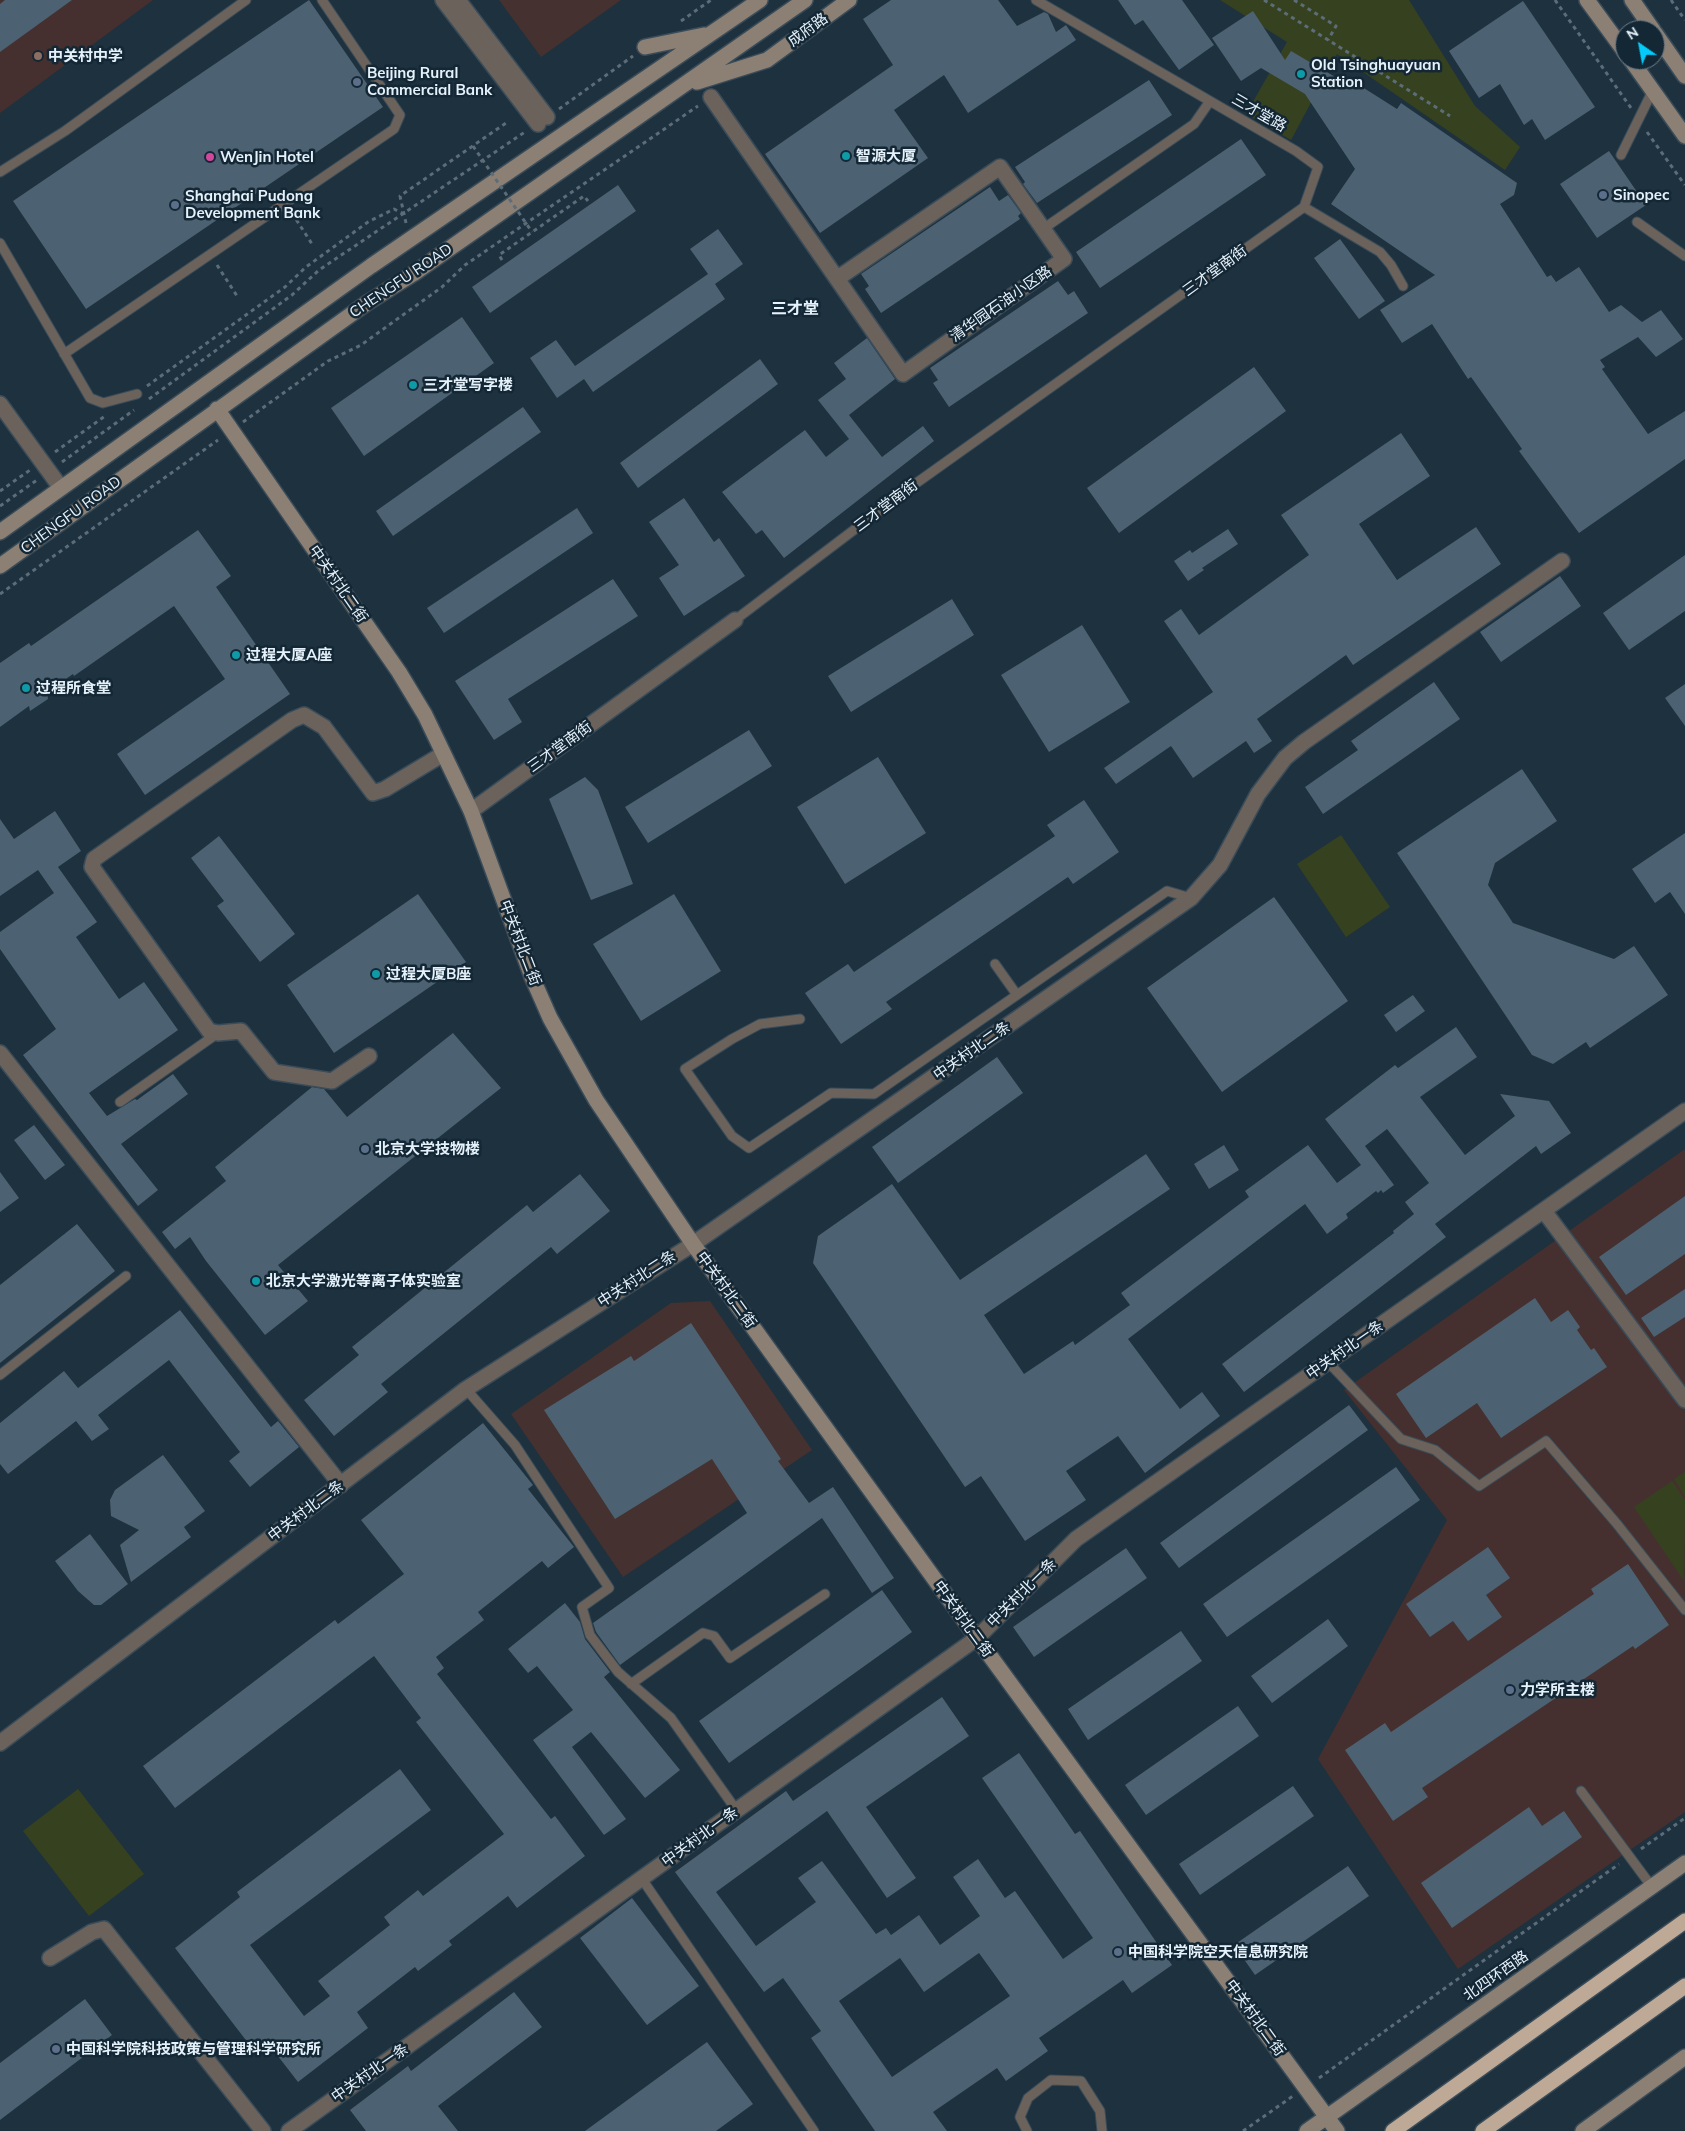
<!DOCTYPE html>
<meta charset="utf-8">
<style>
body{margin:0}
#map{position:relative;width:1685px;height:2131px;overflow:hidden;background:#1e313f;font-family:Mulish,sans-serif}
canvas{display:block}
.north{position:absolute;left:1615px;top:20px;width:50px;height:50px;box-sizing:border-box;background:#142735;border:1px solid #687884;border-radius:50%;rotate:327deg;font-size:14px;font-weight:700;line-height:20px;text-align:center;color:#e6f2fb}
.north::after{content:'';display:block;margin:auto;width:18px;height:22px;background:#04cbf9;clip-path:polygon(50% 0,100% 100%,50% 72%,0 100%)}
</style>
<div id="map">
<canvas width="1685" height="2131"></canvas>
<div class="north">N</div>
</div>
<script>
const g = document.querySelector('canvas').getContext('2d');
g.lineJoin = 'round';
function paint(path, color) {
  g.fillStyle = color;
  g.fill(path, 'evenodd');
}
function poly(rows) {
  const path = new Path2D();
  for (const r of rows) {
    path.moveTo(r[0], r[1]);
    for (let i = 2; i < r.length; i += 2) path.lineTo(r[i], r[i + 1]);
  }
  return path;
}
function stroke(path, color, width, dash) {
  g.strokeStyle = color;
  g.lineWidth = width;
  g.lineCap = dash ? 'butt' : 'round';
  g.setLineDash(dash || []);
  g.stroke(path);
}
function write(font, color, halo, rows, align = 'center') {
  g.font = font + ' Mulish,"Noto Sans SC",sans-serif';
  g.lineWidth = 5;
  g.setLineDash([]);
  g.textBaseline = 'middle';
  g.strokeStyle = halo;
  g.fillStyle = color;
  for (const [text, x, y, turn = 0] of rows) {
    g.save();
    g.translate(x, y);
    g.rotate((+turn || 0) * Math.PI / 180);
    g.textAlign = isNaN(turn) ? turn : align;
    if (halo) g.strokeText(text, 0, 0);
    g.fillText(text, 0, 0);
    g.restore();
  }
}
paint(poly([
 [499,0,621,0,541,57],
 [710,1301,812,1450,623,1577,511,1414,671,1303]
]), '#45312f');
paint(poly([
 [0,0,153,0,0,113],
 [1685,1149,1685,1812,1458,1969,1318,1759,1447,1520,1344,1390]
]), '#45302f');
paint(poly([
 [1220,0,1409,0,1475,106,1520,147,1505,170,1337,54,1291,140,1246,114,1287,42],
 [1341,835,1390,907,1346,937,1297,864],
 [1685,1472,1685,1496,1674,1479],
 [1672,1481,1685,1500,1684,1581,1634,1507],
 [78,1789,144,1874,89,1916,23,1831]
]), '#36421f');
paint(poly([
 [5,0,72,0,0,52,0,4],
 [309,0,383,107,86,309,13,201],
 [891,0,998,0,1017,26,1044,12,1048,14,1056,32,1066,25,1076,40,968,113,944,75,894,110,928,158,820,233,765,154,893,65,863,19],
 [1118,0,1182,0,1214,45,1179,70,1143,20,1135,25],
 [1523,1,1595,107,1545,140,1532,119,1524,125,1500,84,1479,98,1449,51],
 [1253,11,1285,60,1291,51,1342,81,1348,78,1397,109,1401,103,1517,183,1514,195,1500,204,1547,277,1551,275,1556,282,1579,267,1609,312,1621,305,1642,322,1661,310,1683,339,1656,357,1638,337,1600,360,1605,367,1602,369,1648,434,1685,411,1685,459,1579,533,1519,451,1522,449,1471,377,1468,379,1432,324,1402,343,1380,310,1435,275,1331,204,1355,169,1305,94,1261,68,1241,81,1212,38],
 [1149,80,1172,115,1037,203,1023,184,1025,182,1015,167],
 [1241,139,1266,175,1100,288,1076,252],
 [1609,151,1646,205,1597,238,1560,184],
 [618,185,636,211,490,313,472,287],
 [990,187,999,201,1008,195,1021,213,1018,216,1020,219,881,313,865,289,869,286,861,274],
 [718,229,743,264,715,284,725,299,593,392,584,379,557,398,530,358,556,340,575,366,708,274,690,249],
 [1340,239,1385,301,1359,319,1314,258],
 [1058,281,1068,295,1074,291,1088,313,949,407,933,383,938,380,930,368],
 [462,317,494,363,364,456,331,408],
 [867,338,895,379,849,415,882,457,923,426,934,441,784,558,762,530,756,534,722,492,805,430,826,457,849,439,818,400,846,379,834,363],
 [760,359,778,384,638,488,620,463],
 [1254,367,1286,411,1119,533,1087,488],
 [523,407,541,432,393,536,376,511],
 [1401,433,1430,476,1359,524,1397,580,1476,527,1501,564,1353,665,1346,655,1257,719,1272,741,1254,753,1246,741,1193,778,1171,746,1116,784,1104,768,1213,692,1164,621,1181,609,1199,635,1309,555,1281,515],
 [684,498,714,542,719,538,745,576,684,616,659,578,679,565,649,522],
 [577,508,593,533,444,633,427,608],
 [1228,529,1238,544,1202,568,1204,570,1188,581,1174,561,1190,550,1192,553],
 [198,530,231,576,216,587,290,694,145,795,117,754,225,679,174,606,74,676,73,674,47,692,48,699,30,711,29,706,0,727,0,663,29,643,31,646],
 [1685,555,1685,611,1629,650,1603,613],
 [1560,576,1581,606,1501,662,1480,632],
 [613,579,638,616,508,699,522,722,494,740,455,681],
 [952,599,974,635,851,712,828,676],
 [1082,625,1130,702,1049,752,1001,675],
 [1434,682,1460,719,1323,814,1305,787,1358,750,1351,741],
 [1685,684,1685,726,1665,698],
 [749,730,772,766,648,843,625,807],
 [878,757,926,833,845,884,797,807],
 [1522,769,1557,821,1495,863,1488,885,1513,923,1614,959,1634,946,1668,995,1590,1048,1586,1042,1553,1064,1532,1055,1397,853],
 [585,777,598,790,633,884,591,900,549,799],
 [1084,800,1119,852,1073,884,1068,877,886,1002,892,1009,841,1044,805,993,848,964,854,972,1055,836,1047,825],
 [55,811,81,851,58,867,97,922,76,937,119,999,144,982,178,1030,89,1093,107,1116,135,1099,137,1100,173,1074,188,1094,121,1144,158,1190,138,1206,23,1055,56,1029,0,949,0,932,54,893,38,870,0,896,0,819,14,839],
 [1685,833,1685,914,1670,892,1655,903,1632,869],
 [219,836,295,934,260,962,217,906,224,901,191,858],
 [418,894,466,962,334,1053,287,985],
 [674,894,721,971,641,1021,593,944],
 [1274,897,1348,1001,1222,1092,1147,988],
 [1413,995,1425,1011,1396,1032,1384,1015],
 [1456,1027,1477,1057,1420,1097,1465,1155,1515,1116,1500,1094,1549,1101,1571,1133,1541,1154,1536,1146,1435,1224,1446,1237,1244,1392,1222,1364,1394,1233,1393,1231,1414,1214,1405,1202,1429,1183,1387,1129,1365,1146,1394,1185,1383,1193,1381,1190,1378,1193,1376,1191,1346,1214,1348,1218,1327,1234,1305,1204,1128,1339,1180,1409,1202,1392,1220,1416,1145,1473,1118,1436,1066,1471,1086,1500,1025,1541,981,1476,965,1487,813,1263,818,1236,892,1184,960,1280,1146,1154,1170,1189,984,1315,1024,1374,1073,1341,1075,1345,1130,1305,1121,1293,1249,1197,1245,1191,1308,1145,1337,1183,1361,1165,1325,1119,1395,1065,1398,1068],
 [453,1033,501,1088,278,1265,308,1301,265,1335,206,1261,190,1237,175,1249,162,1232,226,1181,215,1167,312,1087,324,1089,347,1117],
 [997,1057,1023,1093,898,1183,872,1147],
 [34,1125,65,1165,45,1180,14,1140],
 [1224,1145,1239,1170,1209,1189,1194,1164],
 [0,1172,19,1198,0,1212],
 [580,1174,610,1211,557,1254,551,1247,381,1384,388,1392,334,1436,304,1400,359,1355,352,1347,527,1205,533,1212],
 [1685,1196,1685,1254,1626,1295,1599,1257],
 [77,1224,115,1271,0,1363,0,1285],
 [1685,1289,1685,1317,1654,1337,1641,1318],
 [1535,1298,1551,1322,1568,1310,1580,1327,1577,1330,1591,1350,1594,1348,1607,1367,1501,1438,1477,1403,1426,1438,1396,1394],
 [180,1310,271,1427,278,1421,299,1447,250,1487,229,1461,240,1452,169,1360,98,1415,109,1429,92,1441,76,1421,8,1474,0,1464,0,1423,64,1371,78,1388],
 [691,1323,781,1459,778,1461,809,1503,833,1487,894,1578,872,1593,822,1518,620,1665,596,1632,593,1623,747,1513,712,1459,615,1519,544,1410,631,1356,634,1361],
 [1349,1405,1368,1430,1179,1568,1160,1543],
 [483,1423,533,1485,528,1489,574,1547,548,1568,542,1561,478,1612,484,1620,436,1657,444,1668,437,1674,551,1819,555,1816,585,1856,517,1908,508,1896,449,1941,452,1945,418,1971,415,1967,357,2012,368,2028,298,2082,267,2042,255,2052,175,1948,240,1897,237,1892,400,1769,431,1810,250,1945,304,2016,330,1996,318,1981,390,1925,384,1917,418,1890,423,1896,504,1834,416,1722,421,1718,374,1656,175,1808,143,1766,335,1620,338,1624,404,1574,361,1520],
 [163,1455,205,1511,184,1527,191,1537,131,1582,120,1545,139,1530,111,1516,110,1500,115,1490],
 [1396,1467,1420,1500,1227,1637,1203,1604],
 [90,1534,128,1584,101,1605,94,1605,78,1591,55,1561],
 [1488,1547,1510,1578,1486,1595,1502,1617,1468,1641,1453,1621,1430,1637,1406,1604],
 [1126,1548,1147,1578,1034,1657,1013,1627],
 [1628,1564,1669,1625,1635,1649,1633,1646,1422,1788,1428,1797,1393,1821,1345,1750,1385,1723,1391,1732,1594,1594,1591,1589],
 [882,1590,912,1632,729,1763,699,1721],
 [565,1603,580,1622,585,1639,610,1672,604,1677,680,1770,645,1798,591,1732,572,1747,626,1819,604,1835,533,1740,573,1710,537,1666,528,1673,508,1649],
 [1328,1619,1348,1646,1272,1703,1251,1676],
 [1181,1631,1202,1661,1088,1740,1068,1709],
 [942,1697,969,1736,866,1807,916,1878,887,1898,827,1811,716,1892,756,1946,816,1902,798,1878,822,1861,876,1934,886,1928,891,1935,919,1915,940,1945,980,1916,953,1877,978,1859,1005,1898,1015,1891,1063,1959,1093,1938,982,1778,1019,1753,1075,1834,1080,1831,1172,1965,1132,1993,1123,1980,1039,2038,1048,2051,1006,2081,997,2068,933,2112,947,2131,875,2131,811,2038,821,2031,783,1978,764,1992,675,1872,786,1791,793,1801],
 [979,1953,1010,1996,892,2077,839,2001,900,1958,924,1992],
 [1238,1706,1259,1736,1146,1815,1125,1785],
 [1293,1786,1314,1816,1200,1895,1179,1864],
 [1529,1807,1542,1826,1564,1811,1582,1837,1452,1928,1421,1883],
 [1348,1866,1369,1896,1255,1975,1234,1945],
 [632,1898,699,1986,647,2025,580,1938],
 [514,1992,542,2027,438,2106,458,2131,366,2131,350,2110,408,2066,411,2071],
 [85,1999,112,2035,0,2120,0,2063],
 [707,2042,753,2104,716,2131,585,2131]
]), '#4c6171');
const lane = poly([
 [1036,0,1296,151,1318,167,1304,207,1380,252,1391,265,1403,286],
 [1621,155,1653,90],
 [0,172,65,131,246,0],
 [1637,222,1685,256],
 [1043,229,1194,124,1210,101],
 [0,243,90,398,103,403,137,394],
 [64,354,394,129,400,115,322,0],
 [735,620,908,489,1304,207],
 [995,964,1017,995],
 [800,1019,760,1024,732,1039,685,1069,732,1136,749,1148,831,1093,874,1094,1167,891,1191,898],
 [120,1102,218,1033],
 [1328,1362,1401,1439,1435,1450,1479,1486,1546,1441,1617,1524,1685,1610],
 [0,1375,126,1276],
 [466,1389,515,1445,609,1588,582,1607,590,1635,618,1672,671,1718,737,1811],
 [631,1684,703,1633,714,1636,730,1658,825,1594],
 [1581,1791,1652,1887],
 [642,1879,814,2131],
 [1027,2131,1020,2117,1028,2098,1051,2080,1081,2081,1100,2111,1102,2131]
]);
const street = poly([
 [443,0,538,124],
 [458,0,547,117],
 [711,97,903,374,1064,259,1000,167,838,278],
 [0,404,61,488],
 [471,811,735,620],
 [0,1053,341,1485],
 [369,1056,332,1081,274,1072,241,1031,218,1033,209,1031,92,867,94,859,292,720,304,715,324,727,373,793,385,789,443,754],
 [1544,1211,1685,1400],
 [0,1743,466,1389,693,1244,1191,898,1220,865,1258,794,1285,758,1304,742,1562,561],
 [50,1958,92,1932,104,1929,263,2131],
 [289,2131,977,1638,1076,1539,1685,1111]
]);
const secondary = poly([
 [1587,0,1625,52],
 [1632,0,1653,30],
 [1655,33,1685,76],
 [645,47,704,35],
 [1631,60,1685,136],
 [697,82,767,60,849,0],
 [217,409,399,672,425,715,471,811,532,977,550,1018,596,1100,693,1244,977,1638,1337,2131],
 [0,532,371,266,760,0],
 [0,566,367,303,413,274,805,0],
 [1307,2131,1685,1863],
 [1583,2131,1685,2057]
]);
const highway = poly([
 [1393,2131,1685,1921],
 [1483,2131,1685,1986]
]);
stroke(lane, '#3a4c59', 11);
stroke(street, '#3a4c59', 18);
stroke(secondary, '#3a4c59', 18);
stroke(highway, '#3a4c59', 18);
stroke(poly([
 [1264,0,1450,116],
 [1294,0,1336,26,1328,40],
 [1555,0,1631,108],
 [1671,0,1685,20],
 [681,21,711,0],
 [559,109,633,56],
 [1647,132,1685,185],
 [292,213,312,244],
 [406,223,400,196,506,123],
 [502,260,499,255,584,196,588,201],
 [217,265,237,296],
 [147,386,285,287,306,267,368,222,394,209,404,214],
 [149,399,292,295,319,270,525,132],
 [243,422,328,361,361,345,442,287,465,265,698,106],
 [55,452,105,416],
 [62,462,134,410],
 [0,491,30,470],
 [0,506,37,480],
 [0,594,218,440],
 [1641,1849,1685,1818],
 [1319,2078,1619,1864],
 [1243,2131,1293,2096]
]), '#5c6d79', 3, [4, 4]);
stroke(lane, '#6b625b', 9);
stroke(street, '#6b625b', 15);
stroke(secondary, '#8c7f73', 15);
stroke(highway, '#bea996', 15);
stroke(poly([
 [473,146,532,232]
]), '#5c6d79', 3, [4, 4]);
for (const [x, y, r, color] of [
 [38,56,5,"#8d6e63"],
 [1301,74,5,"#0f9aa8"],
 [357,82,5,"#5c6f8a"],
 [846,156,5,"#0f9aa8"],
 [210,157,5,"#d1479c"],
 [1603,195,5,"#5c6f8a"],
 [175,205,5,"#5c6f8a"],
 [413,385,5,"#0f9aa8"],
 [236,655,5,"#0f9aa8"],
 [26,688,5,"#0f9aa8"],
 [376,974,5,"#0f9aa8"],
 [365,1149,5,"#5c6f8a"],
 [256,1281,5,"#0f9aa8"],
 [1510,1690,5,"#5c6f8a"],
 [1118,1952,5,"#5c6f8a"],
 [56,2049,5,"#5c6f8a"]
]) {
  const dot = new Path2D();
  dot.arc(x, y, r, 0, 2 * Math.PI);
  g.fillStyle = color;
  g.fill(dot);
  stroke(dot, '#142735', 2);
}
write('15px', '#e6f2fb', '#142735', [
 ["成府路",808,30,-36],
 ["三才堂路",1259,113,30],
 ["三才堂南街",1215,271,-36],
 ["CHENGFU ROAD",401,281,-34],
 ["清华园石油小区路",1001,304,-35],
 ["三才堂南街",886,506,-37],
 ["CHENGFU ROAD",71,515,-36],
 ["中关村北二街",338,584,55],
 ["三才堂南街",560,747,-36],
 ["中关村北二街",520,943,69],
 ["中关村北二条",972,1051,-35],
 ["中关村北二条",637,1279,-33],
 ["中关村北二街",726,1290,54],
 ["中关村北一条",1345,1350,-35],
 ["中关村北二条",306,1511,-37],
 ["中关村北一条",1022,1593,-45],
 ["中关村北二街",963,1619,54],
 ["中关村北一条",700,1837,-36],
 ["北四环西路",1496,1976,-35],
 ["中关村北二街",1255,2018,54],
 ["中关村北一条",370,2073,-35]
]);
write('bold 15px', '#e6f2fb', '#142735', [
 ["中关村中学",48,56],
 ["Old Tsinghuayuan",1311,65],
 ["Station",1311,82],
 ["Beijing Rural",367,73],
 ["Commercial Bank",367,90],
 ["智源大厦",856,156],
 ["WenJin Hotel",220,157],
 ["Sinopec",1613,195],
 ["Shanghai Pudong",185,196],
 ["Development Bank",185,213],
 ["三才堂写字楼",423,385],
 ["过程大厦A座",246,655],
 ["过程所食堂",36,688],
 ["过程大厦B座",386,974],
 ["北京大学技物楼",375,1149],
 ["北京大学激光等离子体实验室",266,1281],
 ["力学所主楼",1520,1690],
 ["中国科学院空天信息研究院",1128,1952],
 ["中国科学院科技政策与管理科学研究所",66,2049]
], 'left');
write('bold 16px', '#e6f2fb', '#142735', [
 ["三才堂",795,309]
]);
</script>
